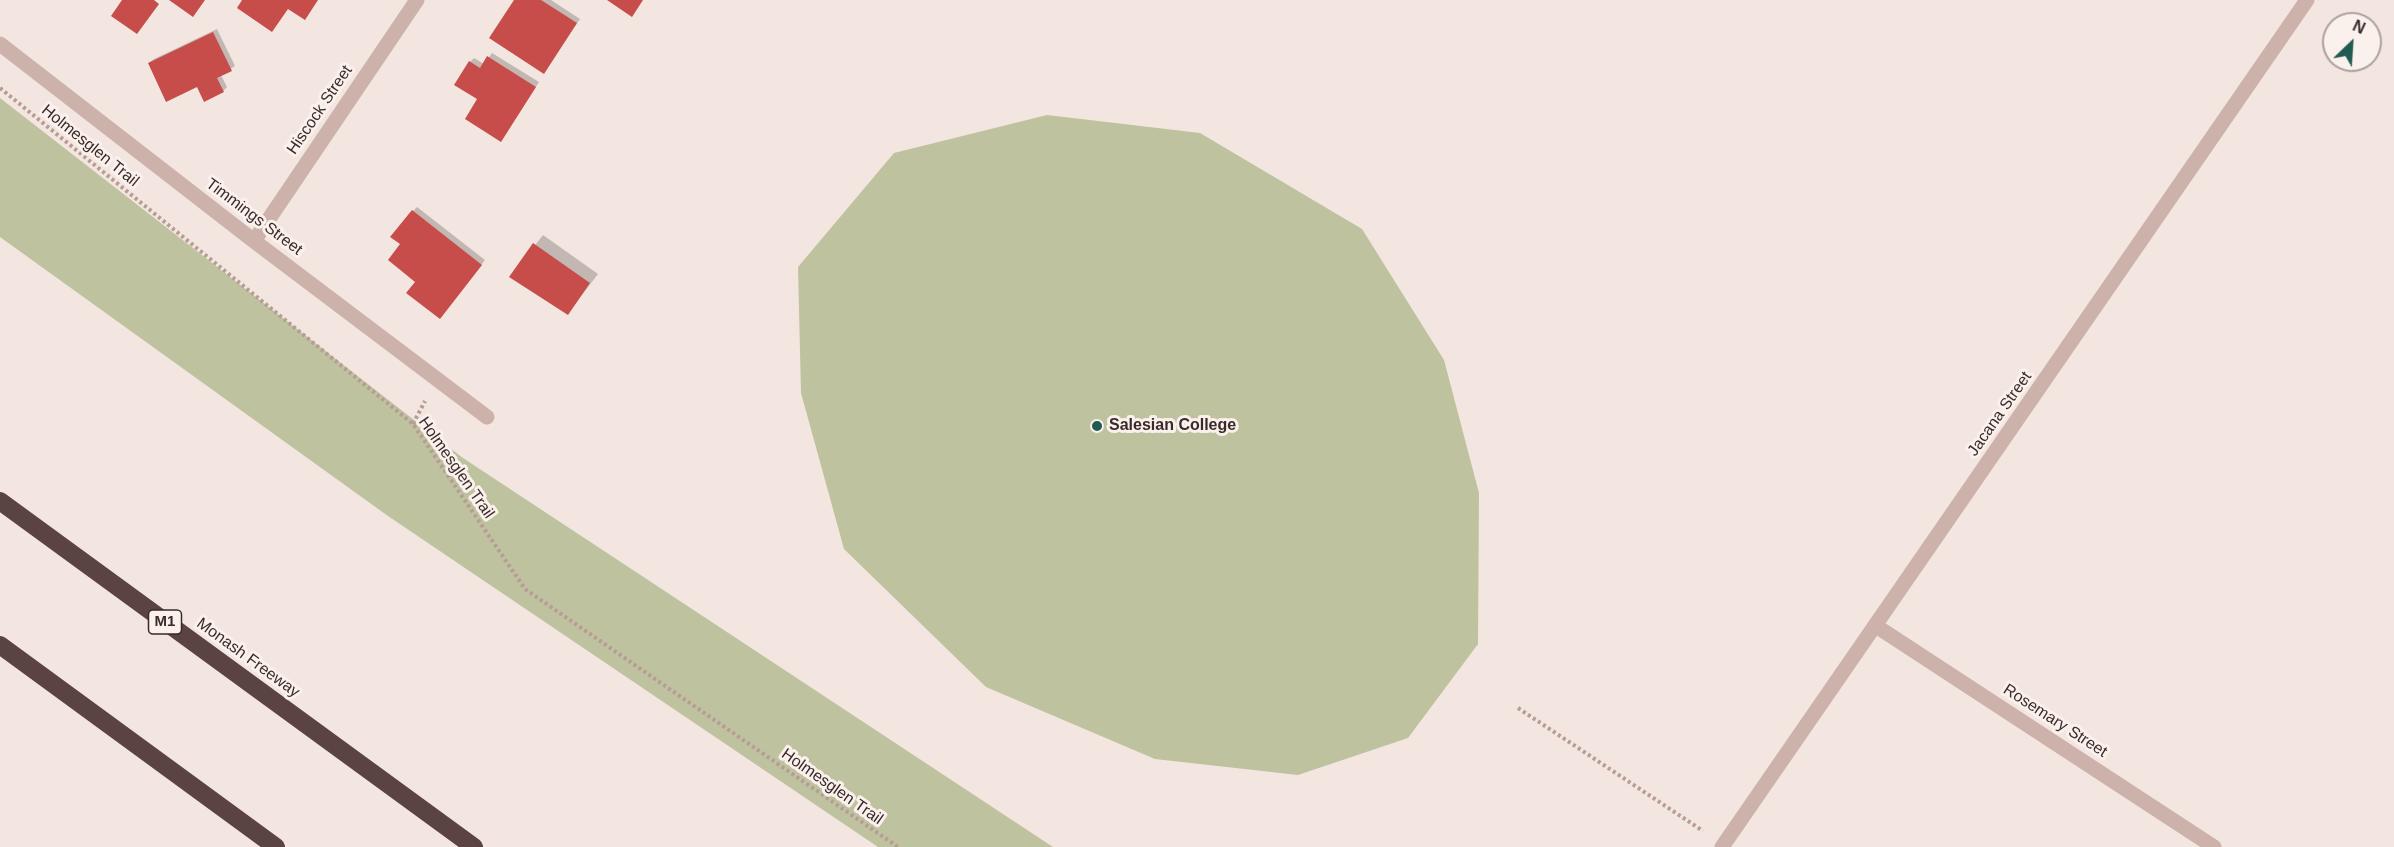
<!DOCTYPE html>
<style>
body{margin:0}
#map{position:relative;width:2394px;height:847px;overflow:hidden;background:#f3e5df;font-family:Arial,sans-serif}
canvas{display:block}
.north{position:absolute;left:2322px;top:12px;width:60px;height:60px;box-sizing:border-box;background:#faf0ec;border:2px solid #ada19e;border-radius:50%;rotate:25deg;font-size:16px;font-weight:700;line-height:24px;text-align:center;color:#392b2a}
.north::after{content:'';display:block;margin:auto;width:21px;height:27px;background:#1f5b52;clip-path:polygon(50% 0,100% 100%,50% 72%,0 100%)}
</style>
<div id="map">
<canvas width="2394" height="847"></canvas>
<div class="north">N</div>
</div>
<script>
const g = document.querySelector('canvas').getContext('2d');
g.lineJoin = 'round';
function paint(path, color) {
  g.fillStyle = color;
  g.fill(path, 'evenodd');
}
function poly(rows) {
  const path = new Path2D();
  for (const r of rows) {
    path.moveTo(r[0], r[1]);
    for (let i = 2; i < r.length; i += 2) path.lineTo(r[i], r[i + 1]);
  }
  return path;
}
function stroke(path, color, width, dash) {
  g.strokeStyle = color;
  g.lineWidth = width;
  g.lineCap = dash ? 'butt' : 'round';
  g.setLineDash(dash || []);
  g.stroke(path);
}
function write(font, color, halo, rows, align = 'center') {
  g.font = font + ' Arial,sans-serif';
  g.lineWidth = 6;
  g.setLineDash([]);
  g.textBaseline = 'middle';
  g.strokeStyle = halo;
  g.fillStyle = color;
  for (const [text, x, y, turn = 0] of rows) {
    g.save();
    g.translate(x, y);
    g.rotate((+turn || 0) * Math.PI / 180);
    g.textAlign = isNaN(turn) ? turn : align;
    if (halo) g.strokeText(text, 0, 0);
    g.fillText(text, 0, 0);
    g.restore();
  }
}
paint(poly([
 [0,98,463,458,1053,847,878,847,388,516,0,237],
 [1047,115,1200,133,1362,229,1444,360,1479,493,1478,644,1408,738,1298,775,1155,759,986,687,844,549,801,393,798,267,894,153]
]), '#bec29f');
paint(poly([
 [515,0,551,0,580,19,547,68],
 [217,29,235,66,221,75,227,87,223,91,198,85,149,63,154,59],
 [492,53,539,82,501,140,479,99,470,62,474,58,484,64],
 [417,207,485,260,444,313,417,282,402,244,413,211],
 [543,235,598,274,568,313,511,276]
]), '#0003');
paint(poly([
 [122,0,154,0,159,4,137,34,111,16],
 [169,0,205,0,193,17],
 [242,0,318,0,305,20,288,9,272,32,237,8],
 [514,0,541,0,577,23,544,74,489,38],
 [607,0,643,0,632,17],
 [213,32,232,71,217,78,224,92,204,102,197,87,166,102,148,63],
 [487,56,536,87,501,142,465,119,477,99,454,85,469,61,480,68],
 [412,210,482,265,440,319,406,293,415,282,388,260,400,244,390,237],
 [533,243,590,283,568,315,509,277]
]), '#c64d4a');
stroke(poly([
 [0,88,413,424,525,589,898,847],
 [413,424,425,401],
 [1518,708,1703,831]
]), '#b79c95', 4, [3, 3]);
stroke(poly([
 [0,44,254,241,487,417],
 [254,241,417,0],
 [1876,626,2214,847],
 [1722,847,2307,0]
]), '#ccb2aa', 15);
stroke(poly([
 [0,501,474,847],
 [0,645,276,847]
]), '#5a4341', 18);
for (const [x, y, r, color] of [
 [1097,426,6,"#1f5b52"]
]) {
  const dot = new Path2D();
  dot.arc(x, y, r, 0, 2 * Math.PI);
  g.fillStyle = color;
  g.fill(dot);
  stroke(dot, '#faf0ec', 2);
}
for (const [x, y, w] of [
 [165,622,33]
]) {
  const box = new Path2D();
  box.roundRect(x - w / 2, y - 12, w, 24, 4.5);
  g.fillStyle = '#faf0ec';
  g.fill(box);
  stroke(box, '#392b2a', 1.5);
}
write('bold 15px', '#392b2a', null, [
 ["M1",165,622]
]);
write('16px', '#392b2a', '#faf0ec', [
 ["Hiscock Street",320,110,-56],
 ["Holmesglen Trail",90,146,39],
 ["Timmings Street",254,217,37],
 ["Jacana Street",2000,414,-55],
 ["Holmesglen Trail",456,468,55],
 ["Monash Freeway",248,658,36],
 ["Rosemary Street",2055,721,33],
 ["Holmesglen Trail",832,787,35]
]);
write('bold 16px', '#392b2a', '#faf0ec', [
 ["Salesian College",1109,426]
], 'left');
</script>
